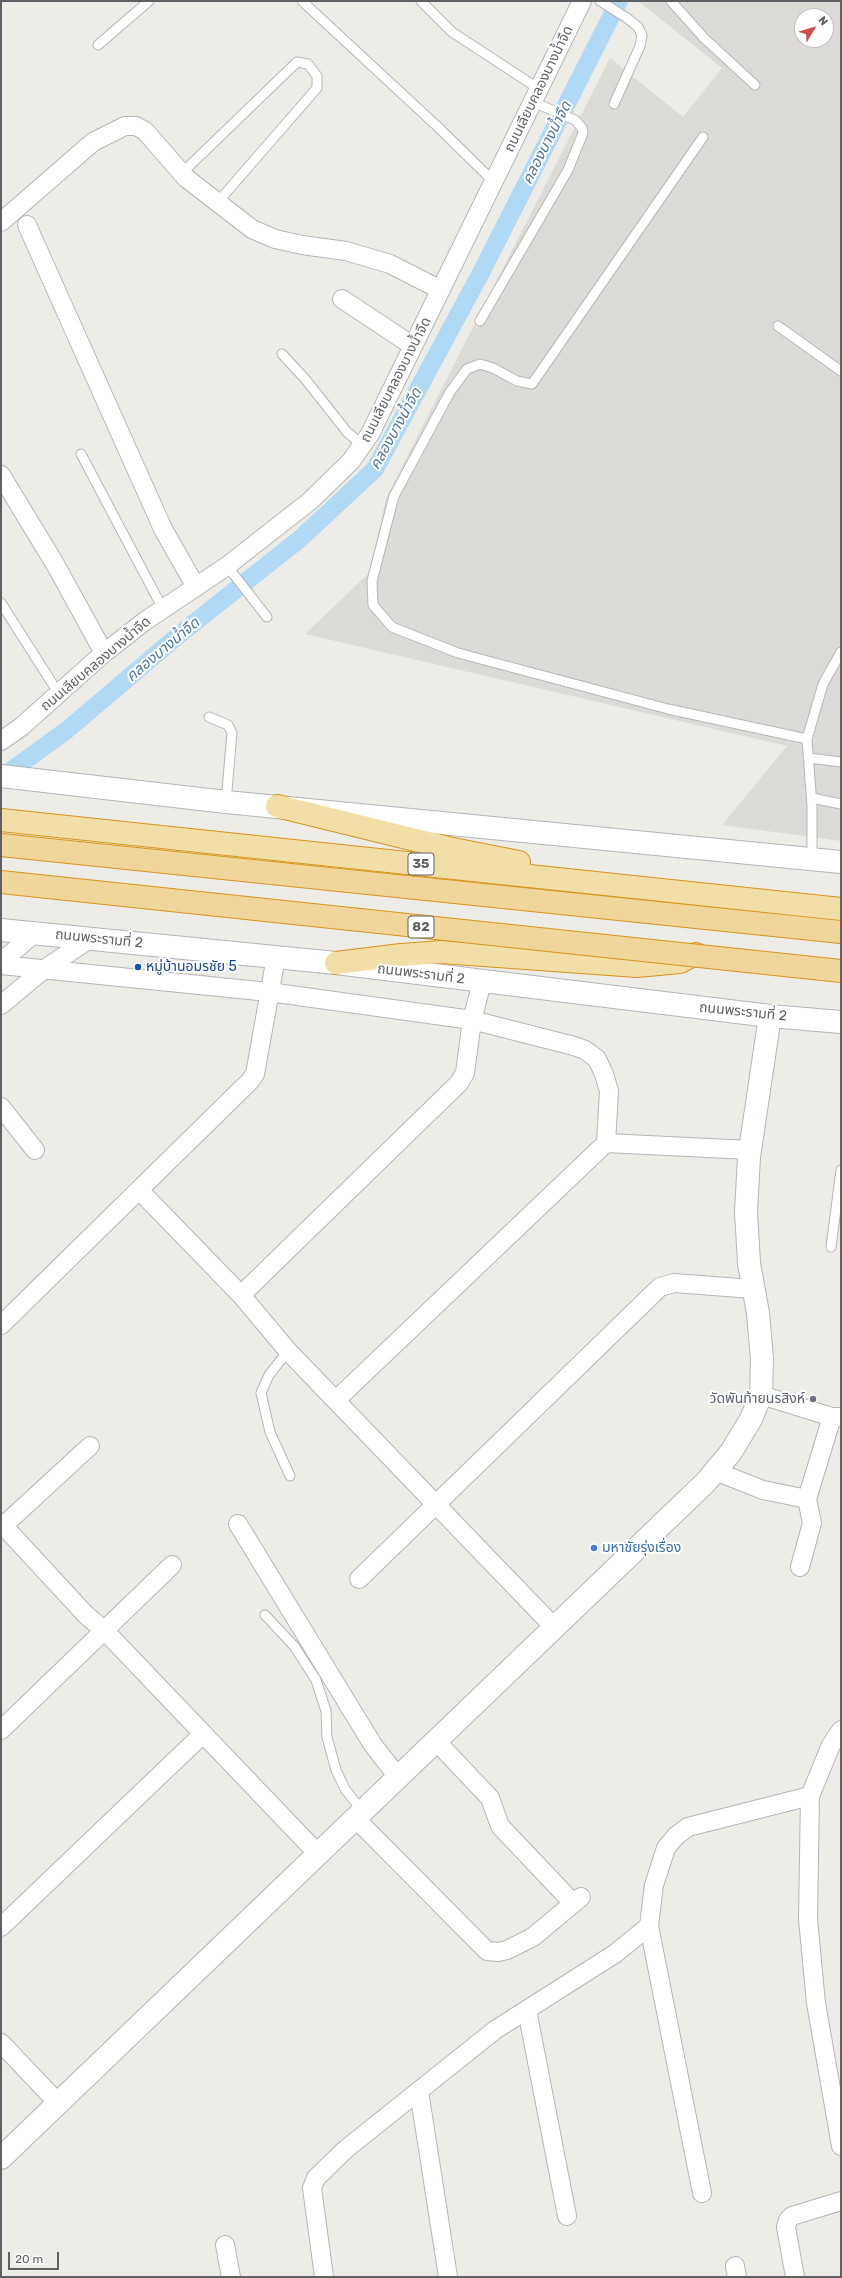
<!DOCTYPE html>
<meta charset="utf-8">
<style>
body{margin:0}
#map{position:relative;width:842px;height:2278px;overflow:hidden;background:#eeece6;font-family:Rubik,sans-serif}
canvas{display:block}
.frame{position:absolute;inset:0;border:2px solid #5d6164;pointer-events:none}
.north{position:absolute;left:794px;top:8px;width:40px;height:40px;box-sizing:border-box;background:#fff;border:1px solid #bec0c1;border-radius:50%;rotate:52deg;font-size:11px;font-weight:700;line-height:16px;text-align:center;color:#5d6164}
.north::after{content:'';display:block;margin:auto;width:14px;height:18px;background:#d44a46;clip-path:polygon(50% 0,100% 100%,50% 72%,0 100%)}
.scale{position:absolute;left:8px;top:2252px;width:51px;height:18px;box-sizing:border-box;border:2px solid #5d6164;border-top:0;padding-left:5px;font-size:12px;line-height:14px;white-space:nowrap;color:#5d6164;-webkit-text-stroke:3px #fff;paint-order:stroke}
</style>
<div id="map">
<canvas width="842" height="2278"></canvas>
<div class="frame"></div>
<div class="north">N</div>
<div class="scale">20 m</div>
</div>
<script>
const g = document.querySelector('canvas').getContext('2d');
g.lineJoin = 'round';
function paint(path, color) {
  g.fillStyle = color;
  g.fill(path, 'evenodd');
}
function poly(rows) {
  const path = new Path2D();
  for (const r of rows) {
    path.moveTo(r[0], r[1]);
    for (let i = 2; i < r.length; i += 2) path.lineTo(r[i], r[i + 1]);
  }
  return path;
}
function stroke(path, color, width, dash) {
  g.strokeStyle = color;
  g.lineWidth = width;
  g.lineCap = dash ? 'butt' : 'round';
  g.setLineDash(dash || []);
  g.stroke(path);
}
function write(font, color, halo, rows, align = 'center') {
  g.font = font + ' Rubik,"Noto Sans Thai",sans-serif';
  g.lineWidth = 4;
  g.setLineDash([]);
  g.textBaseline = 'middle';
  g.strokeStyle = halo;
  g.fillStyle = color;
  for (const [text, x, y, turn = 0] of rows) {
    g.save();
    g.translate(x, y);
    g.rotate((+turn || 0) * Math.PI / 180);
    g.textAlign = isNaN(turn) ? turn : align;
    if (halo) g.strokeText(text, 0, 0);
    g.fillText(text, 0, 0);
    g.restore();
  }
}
paint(poly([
 [638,1,841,1,841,841,722,825,787,746,305,634,369,573,386,498,610,58,683,117,722,68],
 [802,16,826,16,826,40,802,40]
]), '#dddbd8');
stroke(poly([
 [1,778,67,730,180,634,301,538,375,469,483,269,619,1]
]), '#afd9f4', 18);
const service = poly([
 [302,1,439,128,494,182],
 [421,1,452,32,539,89],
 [600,1,627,18,638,27,642,35,640,46,614,104],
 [671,1,704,38,755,85],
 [98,45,149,1],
 [703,137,532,384,517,381,493,368,480,364,467,369,450,392,394,496,372,581,373,605,392,627,458,653,668,709,807,739],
 [182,173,297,62,308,64,317,76,317,88,217,203],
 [480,321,568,170,583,133,582,128,575,120,533,102],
 [778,326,841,371],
 [282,354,306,380,347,432,363,446],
 [81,454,163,609],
 [227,566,267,617],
 [1,603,59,694],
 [209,717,228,725,232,733,226,802],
 [809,758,841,762],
 [812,798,841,804],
 [812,859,812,806,807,739,823,684,841,652],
 [831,1247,841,1170],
 [288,1351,269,1375,261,1393,270,1432,290,1476],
 [265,1615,294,1646,316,1680,326,1711,327,1737,336,1770,345,1789,362,1811]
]);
const minor = poly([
 [1,222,93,142,125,126,136,126,145,131,186,178,252,229,275,239,302,245,346,251,390,264,441,290],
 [27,225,163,529,196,587],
 [342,299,413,346],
 [1,475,55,564,104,653],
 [1,741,21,727,104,653,145,621,227,566,310,501,351,461,370,434,582,1],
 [1,962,35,933],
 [1,965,269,992,472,1020,574,1046,585,1050,597,1059,604,1074,609,1091,606,1143],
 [1,1005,43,970,91,938],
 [1,1107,35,1150],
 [140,1191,241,1295,288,1351,554,1627],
 [241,1295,459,1083,465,1073,472,1020,482,982],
 [1,1325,250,1081,255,1074,276,957],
 [761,1395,832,1417],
 [336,1400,606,1143,750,1150],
 [715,1471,763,1490,807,1499,832,1417,841,1417],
 [1,1523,86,1615,105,1631,318,1854],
 [238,1524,373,1745,398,1777],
 [1,1528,90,1446],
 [800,1567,812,1523,807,1499],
 [359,1579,660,1287,674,1283,753,1289],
 [1,1730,172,1565],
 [841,1730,831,1745,810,1796,808,1919,816,2003,841,2146],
 [436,1741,490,1798,500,1826,573,1903],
 [355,1818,487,1951,498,1952,507,1950,533,1937,581,1897],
 [1,1927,203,1734],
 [527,2010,567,2216],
 [1,2043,58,2103],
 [419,2091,448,2277],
 [702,2193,649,1926,654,1885,666,1848,676,1836,688,1827,810,1796],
 [225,2245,231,2277],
 [735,2266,737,2277],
 [324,2277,312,2188,316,2178,346,2149,495,2030,616,1953,649,1926],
 [795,2277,786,2227,788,2220,792,2216,841,2201]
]);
const tertiary = poly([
 [1,2158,706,1482,731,1452,751,1419,761,1395,762,1359,758,1313,749,1263,746,1212,749,1157,770,1016]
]);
const secondary = poly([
 [1,776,226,802,841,862],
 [1,930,336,963,770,1016,841,1022]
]);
const trunk = poly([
 [277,806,448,848,519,862],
 [1,820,841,909],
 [336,963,401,955,442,952,637,966,680,962,696,954]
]);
const motorway = poly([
 [1,845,841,932]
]);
stroke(service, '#b3b6b9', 11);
stroke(minor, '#b3b6b9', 20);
stroke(tertiary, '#b3b6b9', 24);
stroke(secondary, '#b2b5b9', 24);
stroke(trunk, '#d7941c', 24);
stroke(motorway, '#d7941c', 24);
stroke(service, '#fff', 9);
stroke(minor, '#fff', 18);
stroke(tertiary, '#fff', 22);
stroke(secondary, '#fff', 22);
stroke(trunk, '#f2dfa8', 22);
stroke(motorway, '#f0d69b', 22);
const motorwayBridge = poly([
 [1,882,841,971]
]);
stroke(motorwayBridge, '#d7941c', 24, []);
stroke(motorwayBridge, '#f0d69b', 22);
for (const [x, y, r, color] of [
 [138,967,4,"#1a4fb4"],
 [813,1399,4,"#6b7280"],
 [594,1548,4,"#3f7fe0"]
]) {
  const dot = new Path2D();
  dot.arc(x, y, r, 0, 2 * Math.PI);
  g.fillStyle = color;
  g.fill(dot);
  stroke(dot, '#fff', 1.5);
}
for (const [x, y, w] of [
 [421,864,26],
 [421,927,26]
]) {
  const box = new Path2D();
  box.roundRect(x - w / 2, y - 11, w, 22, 3);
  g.fillStyle = '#fff';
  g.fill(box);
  stroke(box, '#5d6164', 1);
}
write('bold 13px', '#5d6164', null, [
 ["35",421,864],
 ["82",421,927]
]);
write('14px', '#5d6164', '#fff', [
 ["ถนนเลียบคลองบางน้ำจืด",539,89,-64],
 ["ถนนเลียบคลองบางน้ำจืด",396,380,-63],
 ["ถนนเลียบคลองบางน้ำจืด",96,664,-40],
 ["ถนนพระรามที่ 2",99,939,6],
 ["ถนนพระรามที่ 2",421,974,7],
 ["ถนนพระรามที่ 2",743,1012,6]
]);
write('14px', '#164399', '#fff', [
 ["หมู่บ้านอมรชัย 5",146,967]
], 'left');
write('14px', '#5b616d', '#fff', [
 ["วัดพันท้ายนรสิงห์",805,1399]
], 'right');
write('14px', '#366cbe', '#fff', [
 ["มหาชัยรุ่งเรื่อง",602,1548]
], 'left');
write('italic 15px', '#4b769c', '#fff', [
 ["คลองบางน้ำจืด",547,143,-63],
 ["คลองบางน้ำจืด",396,429,-61],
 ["คลองบางน้ำจืด",163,650,-40]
]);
</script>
